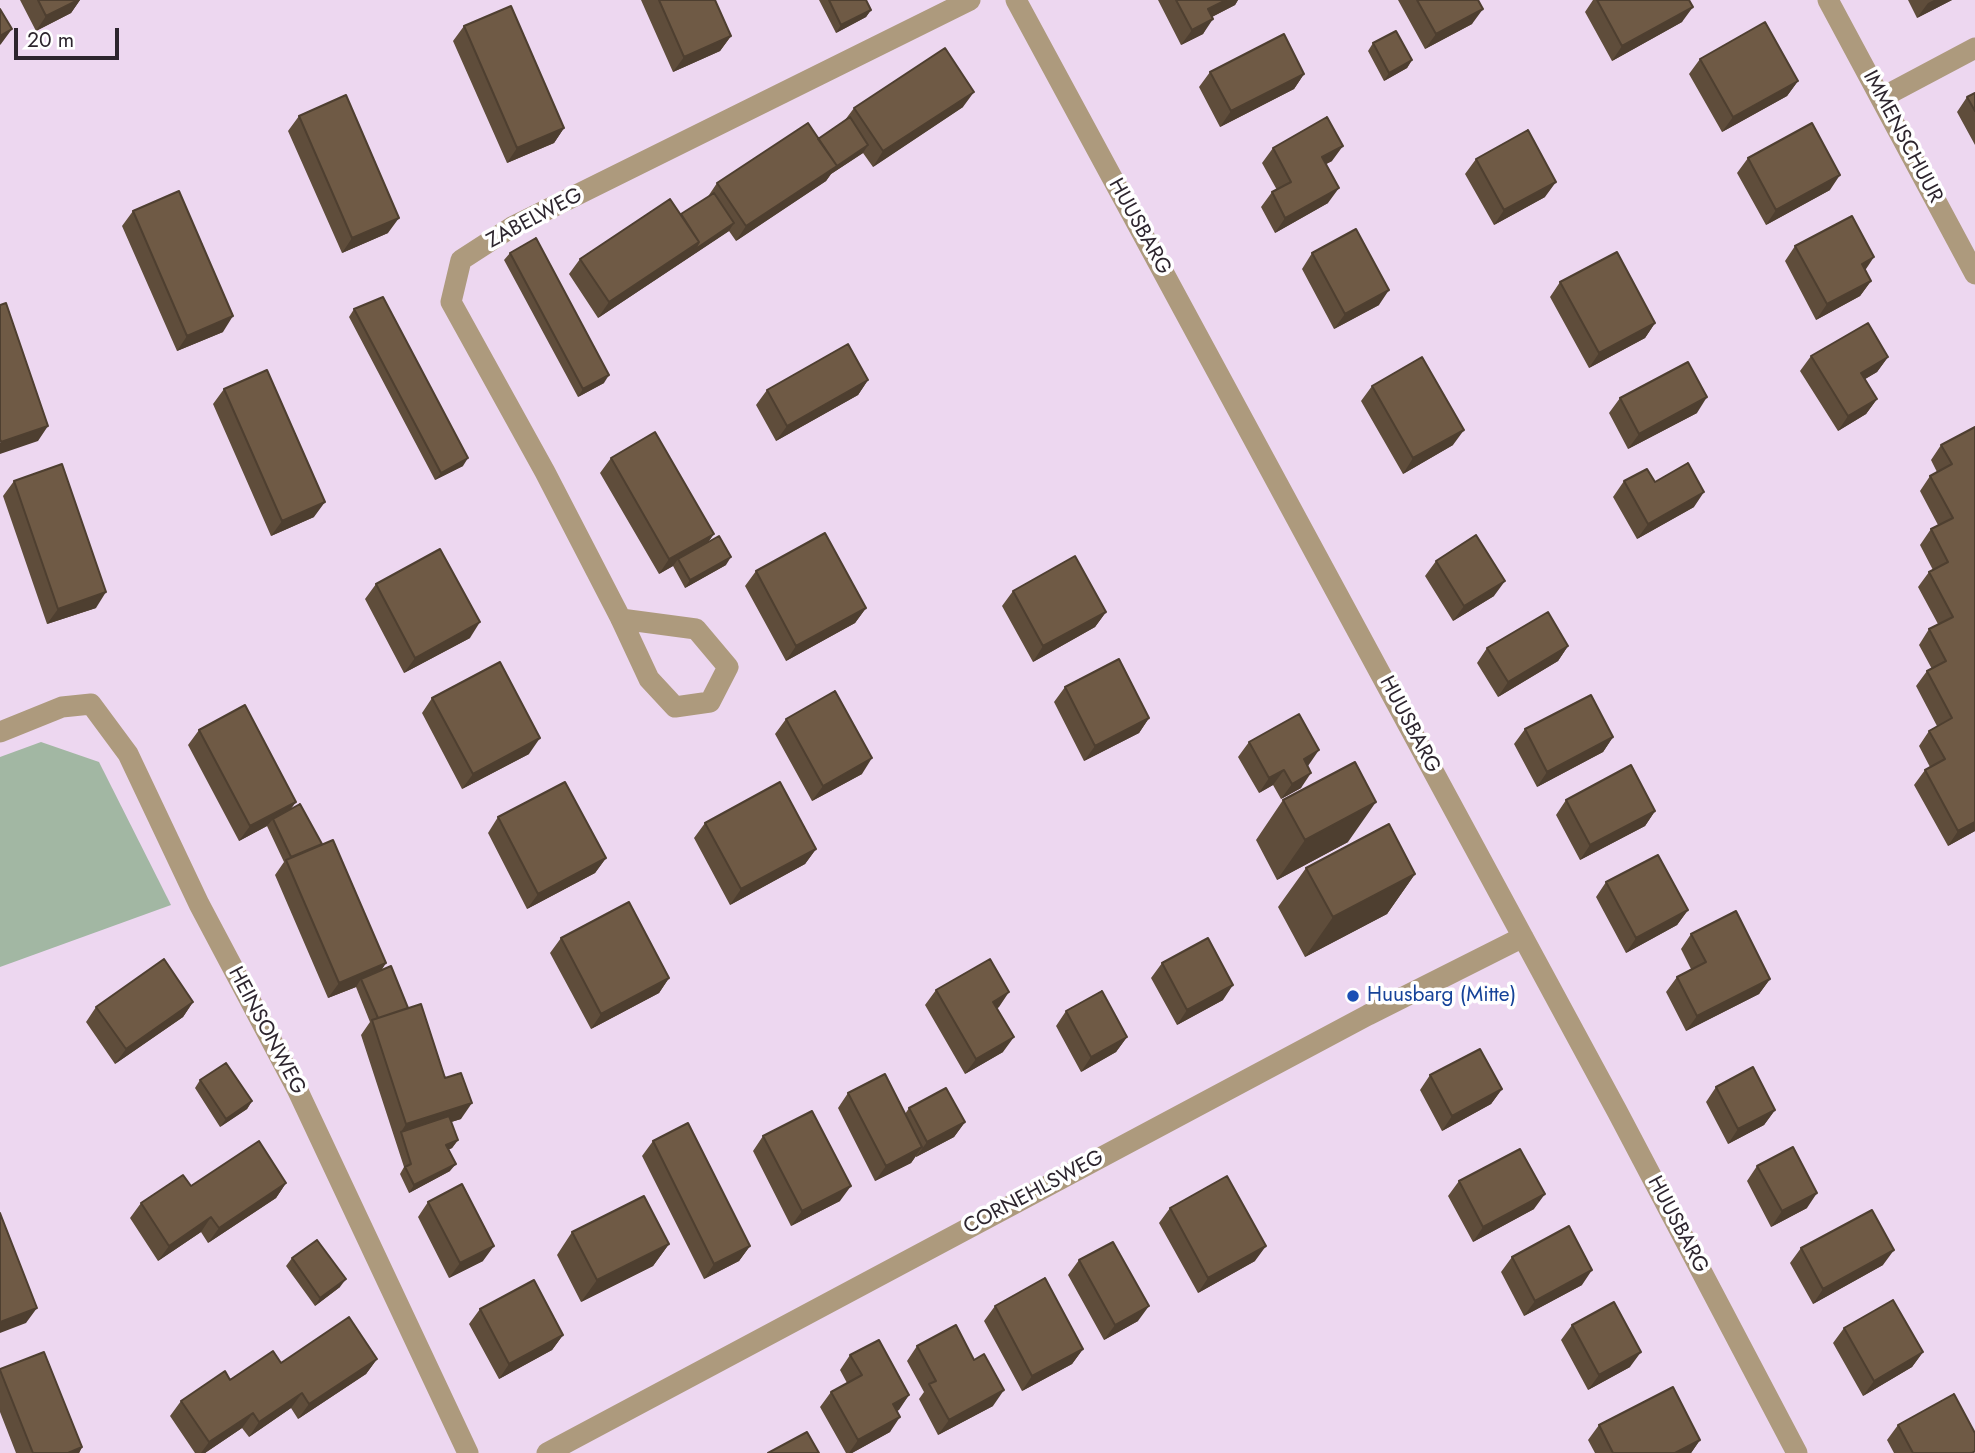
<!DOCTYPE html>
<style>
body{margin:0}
#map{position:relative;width:1975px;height:1453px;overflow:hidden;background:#edd7f0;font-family:Jost,sans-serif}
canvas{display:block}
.scale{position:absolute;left:14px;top:28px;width:105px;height:32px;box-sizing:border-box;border:4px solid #2d252e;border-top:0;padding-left:9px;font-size:21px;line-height:24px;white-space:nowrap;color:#2d252e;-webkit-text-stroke:5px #fff;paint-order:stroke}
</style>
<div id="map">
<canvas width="1975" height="1453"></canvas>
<div class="scale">20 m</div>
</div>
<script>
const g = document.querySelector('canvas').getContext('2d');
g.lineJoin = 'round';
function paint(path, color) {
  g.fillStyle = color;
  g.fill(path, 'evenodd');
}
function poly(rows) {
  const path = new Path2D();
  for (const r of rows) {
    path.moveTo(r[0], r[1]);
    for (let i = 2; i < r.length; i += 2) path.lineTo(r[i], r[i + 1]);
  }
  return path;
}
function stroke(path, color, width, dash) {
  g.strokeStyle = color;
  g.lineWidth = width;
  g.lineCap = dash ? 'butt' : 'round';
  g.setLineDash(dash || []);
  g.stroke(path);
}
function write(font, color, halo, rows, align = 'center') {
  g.font = font + ' Jost,sans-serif';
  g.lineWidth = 7;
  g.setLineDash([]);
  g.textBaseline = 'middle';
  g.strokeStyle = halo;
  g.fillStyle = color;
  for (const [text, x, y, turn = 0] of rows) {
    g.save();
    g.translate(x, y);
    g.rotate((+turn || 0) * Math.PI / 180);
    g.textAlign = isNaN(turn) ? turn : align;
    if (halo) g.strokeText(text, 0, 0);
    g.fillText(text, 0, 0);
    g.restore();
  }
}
paint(poly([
 [41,742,99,762,171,905,0,967,0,757]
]), '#a2b7a3');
stroke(poly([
 [1016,0,1617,1111,1797,1453],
 [1828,0,1975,274],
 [1881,98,1975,48],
 [621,619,696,629,728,667,710,702,675,707,649,679,621,619,545,472,451,302,461,260,512,227,970,0],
 [0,732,62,707,91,704,128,754,199,904,297,1089,468,1453],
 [547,1453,1368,1015,1523,937]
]), '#ad9a7d', 21);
paint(poly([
 [20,0,80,0,71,13,36,31],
 [641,0,715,0,731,36,720,51,673,72],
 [819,0,866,0,871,10,866,17,836,33],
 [1158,0,1238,0,1235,5,1212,17,1203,34,1181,45],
 [1398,0,1478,0,1472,24,1425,49],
 [1593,0,1689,0,1682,22,1612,61,1585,12],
 [1908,0,1952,0,1917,18],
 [464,26,564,128,554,143,507,163,453,41],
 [1373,43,1412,60,1407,68,1384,81,1368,51],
 [1700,59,1798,81,1787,96,1722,132,1689,74],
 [1210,72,1304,74,1294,89,1220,127,1199,87],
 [1975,93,1975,145,1957,112,1967,97],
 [963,107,873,167,863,153,831,174,826,181,736,241,729,231,598,318,569,274,580,259,681,214,707,198,717,183,818,139,845,120,854,108],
 [299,116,388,233,342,253,288,131],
 [1273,148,1332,161,1326,164,1328,203,1275,233,1261,207,1272,192,1277,190,1262,163],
 [1748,158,1830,190,1766,225,1737,173],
 [1476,159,1545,197,1494,225,1465,174],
 [133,211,223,332,177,351,122,226],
 [1795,246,1871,281,1860,296,1816,320,1785,261],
 [510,253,604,383,578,397,504,260],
 [1312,253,1379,305,1334,329,1302,269],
 [1560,282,1655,323,1645,338,1589,368,1550,297],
 [354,309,463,466,435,480,349,317],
 [1811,356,1888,357,1877,372,1865,379,1877,399,1866,414,1838,431,1800,371],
 [868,380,858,395,776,441,756,405,767,390],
 [1372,386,1453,445,1403,474,1361,401],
 [224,389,314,517,271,536,213,404],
 [1620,398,1697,413,1628,449,1609,413],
 [1975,427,1975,831,1948,846,1914,785,1925,770,1930,767,1919,746,1929,731,1937,726,1916,686,1927,671,1932,669,1919,645,1929,629,1938,624,1918,587,1929,572,1933,570,1920,545,1931,529,1938,525,1920,491,1930,476,1937,472,1931,460,1941,445],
 [611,458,714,534,708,542,726,565,685,588,673,566,659,574,600,473],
 [14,481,96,608,47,624,3,496],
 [1624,481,1655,482,1694,507,1637,539,1613,497],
 [1436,561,1494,596,1453,621,1425,576],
 [756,571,866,608,855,623,786,661,745,586],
 [376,584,470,638,404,673,365,599],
 [1013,591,1106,612,1095,627,1033,662,1002,606],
 [1568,646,1558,661,1498,697,1477,663,1487,648],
 [1065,687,1149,718,1139,733,1084,761,1054,702],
 [432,698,529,754,462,789,422,713],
 [786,719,862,774,812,801,775,734],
 [1525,729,1613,737,1603,752,1537,787,1514,744],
 [199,730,290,809,386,963,381,971,408,1008,445,1078,461,1119,451,1122,458,1140,452,1148,448,1150,450,1171,409,1193,400,1174,404,1167,361,1035,370,1022,356,987,328,998,275,875,284,862,267,826,239,841,188,745],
 [1249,742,1308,766,1301,788,1281,799,1273,785,1259,793,1238,757],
 [1283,800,1348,842,1277,880,1256,840],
 [1566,800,1655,811,1645,826,1580,860,1556,815],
 [498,817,606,858,595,873,527,909,488,833],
 [705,823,816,849,805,864,730,905,694,838],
 [1306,868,1415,874,1387,914,1305,957,1278,907],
 [1606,882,1688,910,1677,925,1626,953,1596,897],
 [1691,934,1770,979,1759,994,1686,1031,1666,992,1677,977,1691,969,1681,949],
 [561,938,669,978,659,993,591,1029,550,953],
 [1162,963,1223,1000,1177,1025,1151,978],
 [936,990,999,1007,997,1008,1003,1052,965,1074,925,1005],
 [193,1002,183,1017,115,1064,86,1022,96,1007],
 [1066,1011,1127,1037,1116,1052,1081,1072,1056,1026],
 [1430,1075,1502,1089,1491,1104,1442,1131,1420,1090],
 [200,1080,252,1101,247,1109,220,1127,195,1088],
 [1716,1087,1775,1110,1764,1125,1728,1144,1706,1102],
 [848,1093,905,1114,909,1108,965,1122,954,1137,916,1157,916,1156,911,1163,875,1181,838,1108],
 [763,1136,840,1201,791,1226,753,1151],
 [653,1141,750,1246,739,1261,704,1279,642,1156],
 [1757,1166,1807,1208,1771,1227,1747,1181],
 [1459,1181,1534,1209,1473,1242,1448,1196],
 [286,1183,276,1198,208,1243,201,1232,158,1261,130,1218,141,1203,191,1186],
 [428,1202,483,1261,449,1278,418,1217],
 [1170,1208,1255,1261,1198,1293,1159,1223],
 [572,1232,669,1244,653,1266,581,1302,557,1255],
 [1801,1248,1883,1265,1813,1304,1790,1263],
 [1512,1257,1582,1285,1524,1316,1501,1272],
 [292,1258,340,1287,315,1306,286,1266],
 [1079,1260,1138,1321,1104,1340,1068,1275],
 [995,1306,1083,1349,1072,1364,1022,1391,984,1321],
 [480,1309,563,1335,552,1350,499,1379,469,1324],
 [1572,1325,1630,1367,1588,1390,1561,1340],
 [1844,1328,1923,1352,1912,1367,1863,1396,1833,1343],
 [917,1346,993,1406,938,1435,919,1399,924,1392,907,1361],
 [850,1355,909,1395,897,1411,890,1432,852,1453,846,1453,820,1407,831,1392,847,1383,840,1370],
 [377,1359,366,1374,298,1419,291,1408,249,1437,242,1428,205,1453,195,1453,170,1416,181,1401,230,1380,281,1363],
 [0,1369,82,1447,79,1453,16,1453,0,1412],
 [1599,1425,1700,1440,1691,1453,1595,1453,1588,1440],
 [1898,1425,1975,1453,1894,1453,1887,1440]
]), '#5f4d3b');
paint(poly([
 [78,0,80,0,71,13,36,31,46,16],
 [1226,0,1238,0,1235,5,1198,24,1208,9],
 [1934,0,1952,0,1917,18,1928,3],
 [1693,7,1682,22,1612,61,1622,46],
 [1483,9,1472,24,1425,49,1436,34],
 [871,10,866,17,836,33,841,25],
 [1213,19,1203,34,1181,45,1192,30],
 [12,29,1,44,0,45,0,36],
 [731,36,720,51,673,72,684,57],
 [1412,60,1407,68,1384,81,1389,73],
 [1304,74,1294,89,1220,127,1231,111],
 [1798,81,1787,96,1722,132,1733,117],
 [974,92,963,107,873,167,883,151],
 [564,128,554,143,507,163,517,148],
 [868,145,863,153,831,174,826,181,736,241,746,226],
 [1343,146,1332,161,1311,172,1322,157],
 [1840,175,1830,190,1766,225,1776,210],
 [1556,182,1545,197,1494,225,1504,210],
 [1339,188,1328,203,1275,233,1285,218],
 [399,218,388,233,342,253,352,238],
 [734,223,729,231,598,318,609,302,699,242],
 [1874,257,1864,272,1862,264],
 [1871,281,1860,296,1816,320,1827,304],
 [1389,290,1379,305,1334,329,1345,314],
 [233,316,223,332,177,351,187,336],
 [1655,323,1645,338,1589,368,1599,353],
 [1888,357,1877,372,1850,388,1861,373],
 [609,375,604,383,578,397,583,389],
 [868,380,858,395,776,441,787,426],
 [1707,397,1697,413,1628,449,1639,434],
 [1877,399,1866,414,1838,431,1848,416],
 [48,426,38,441,0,454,0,443,1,442],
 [1464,430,1453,445,1403,474,1413,458],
 [468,458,463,466,435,480,441,473],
 [1704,492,1694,507,1637,539,1648,524],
 [325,502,314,517,271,536,282,521],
 [714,534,703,549,678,559,673,566,659,574,669,559],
 [731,557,726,565,685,588,690,580],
 [1505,581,1494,596,1453,621,1464,606],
 [106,592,96,608,47,624,58,609],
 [866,608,855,623,786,661,796,646],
 [1106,612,1095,627,1033,662,1043,646],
 [480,622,470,638,404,673,415,658],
 [1568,646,1558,661,1498,697,1508,682],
 [1149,718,1139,733,1084,761,1095,746],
 [1613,737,1603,752,1537,787,1547,772],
 [540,738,529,754,462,789,473,774],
 [1319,750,1308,766,1293,774,1304,759],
 [872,758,862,774,812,801,823,786],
 [1284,770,1273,785,1259,793,1269,778],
 [1311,773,1301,788,1281,799,1292,784],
 [296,802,285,817,273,819,267,826,239,841,250,826],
 [1376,802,1348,842,1277,880,1305,840],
 [1655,811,1645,826,1580,860,1590,845],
 [1975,822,1975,831,1948,846,1958,831],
 [816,849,805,864,730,905,741,889],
 [606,858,595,873,527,909,538,894],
 [1415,874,1387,914,1305,957,1333,917],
 [1688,910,1677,925,1626,953,1636,938],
 [386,963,375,978,361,979,356,987,328,998,339,983],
 [669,978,659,993,591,1029,601,1014],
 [1770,979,1759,994,1686,1031,1697,1016],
 [1233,985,1223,1000,1177,1025,1187,1010],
 [1009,992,999,1007,982,1017,993,1002],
 [193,1002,183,1017,115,1064,126,1049],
 [1014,1037,1003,1052,965,1074,976,1059],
 [1127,1037,1116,1052,1081,1072,1091,1057],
 [1502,1089,1491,1104,1442,1131,1452,1116],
 [252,1101,247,1109,220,1127,226,1119],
 [472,1103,461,1119,403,1137,401,1132,406,1124],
 [1775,1110,1764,1125,1728,1144,1738,1129],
 [965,1122,954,1137,916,1157,927,1142],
 [458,1140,452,1148,441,1153,446,1145],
 [922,1147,911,1163,875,1181,886,1166],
 [456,1164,450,1171,409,1193,414,1185],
 [286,1183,276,1198,208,1243,219,1228],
 [851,1186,840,1201,791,1226,802,1211],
 [1817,1193,1807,1208,1771,1227,1782,1211],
 [1545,1194,1534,1209,1473,1242,1483,1227],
 [211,1217,201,1232,158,1261,169,1246],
 [669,1244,653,1266,581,1302,597,1280],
 [494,1246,483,1261,449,1278,460,1263],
 [750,1246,739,1261,704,1279,714,1264],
 [1266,1246,1255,1261,1198,1293,1208,1278],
 [1894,1250,1883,1265,1813,1304,1823,1289],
 [1592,1270,1582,1285,1524,1316,1535,1301],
 [346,1279,340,1287,315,1306,320,1298],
 [1149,1306,1138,1321,1104,1340,1115,1325],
 [37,1308,26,1323,0,1333,0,1322],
 [563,1335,552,1350,499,1379,509,1364],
 [1083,1349,1072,1364,1022,1391,1032,1376],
 [1641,1352,1630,1367,1588,1390,1599,1375],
 [1923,1352,1912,1367,1863,1396,1874,1381],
 [377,1359,366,1374,298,1419,309,1404],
 [1004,1390,993,1406,938,1435,949,1420],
 [302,1393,291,1408,249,1437,259,1422],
 [909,1395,899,1410,882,1419,893,1404],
 [253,1413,242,1428,205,1453,201,1453,209,1442],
 [900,1417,890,1432,852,1453,849,1453,858,1440],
 [1700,1440,1691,1453,1675,1453],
 [82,1447,79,1453,68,1453]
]), '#4e3f30');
const building = poly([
 [38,0,78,0,46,16,38,0],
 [659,0,715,0,731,36,684,57,659,0],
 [829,0,866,0,871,10,841,25,829,0],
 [1176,0,1226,0,1208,9,1213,19,1192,30,1176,0],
 [1417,0,1478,0,1483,9,1436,34,1417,0],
 [1597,0,1689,0,1693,7,1622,46,1597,0],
 [511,6,564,128,517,148,464,26,511,6],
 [0,9,12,29,0,36,0,9],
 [1765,22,1798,81,1733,117,1700,59,1765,22],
 [1396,31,1412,60,1389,73,1373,43,1396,31],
 [1284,34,1304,74,1231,111,1210,72,1284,34],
 [945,48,974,92,883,151,854,108,945,48],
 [1975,93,1975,111,1967,97,1975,93],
 [346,95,399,218,352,238,299,116,346,95],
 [850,117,868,145,837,166,818,139,850,117],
 [1327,117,1343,146,1322,157,1339,188,1285,218,1272,192,1291,182,1273,148,1327,117],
 [808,123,837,166,746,226,717,183,808,123],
 [1812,123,1840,175,1776,210,1748,158,1812,123],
 [1528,130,1556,182,1504,210,1476,159,1528,130],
 [179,191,233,316,187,336,133,211,179,191],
 [714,193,734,223,694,250,699,242,681,214,714,193],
 [670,199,699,242,609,302,580,259,670,199],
 [1852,216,1874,257,1862,264,1871,281,1827,304,1795,246,1852,216],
 [1356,229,1389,290,1345,314,1312,253,1356,229],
 [536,238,609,375,583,389,510,253,536,238],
 [1617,252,1655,323,1599,353,1560,282,1617,252],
 [383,297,468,458,441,473,354,309,383,297],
 [6,303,48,426,1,442,0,439,0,305,6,303],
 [1868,323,1888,357,1861,373,1877,399,1848,416,1811,356,1868,323],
 [848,344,868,380,787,426,767,390,848,344],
 [1422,357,1464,430,1413,458,1372,386,1422,357],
 [1688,362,1707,397,1639,434,1620,398,1688,362],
 [267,370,325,502,282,521,224,389,267,370],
 [1975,427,1975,822,1958,831,1925,770,1945,759,1929,731,1952,718,1927,671,1946,661,1929,629,1953,617,1929,572,1948,562,1931,529,1953,518,1930,476,1952,464,1941,445,1975,427],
 [655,432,714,534,669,559,611,458,655,432],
 [1688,463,1704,492,1648,524,1624,481,1647,469,1655,482,1688,463],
 [62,464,106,592,58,609,14,481,62,464],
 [825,533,866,608,796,646,756,571,825,533],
 [1476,535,1505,581,1464,606,1436,561,1476,535],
 [719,536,731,557,690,580,678,559,719,536],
 [440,549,480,622,415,658,376,584,440,549],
 [1075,556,1106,612,1043,646,1013,591,1075,556],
 [1548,612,1568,646,1508,682,1487,648,1548,612],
 [1119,659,1149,718,1095,746,1065,687,1119,659],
 [500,662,540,738,473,774,432,698,500,662],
 [835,691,872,758,823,786,786,719,835,691],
 [1591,695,1613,737,1547,772,1525,729,1591,695],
 [245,705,296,802,250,826,199,730,245,705],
 [1299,714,1319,750,1304,759,1311,773,1292,784,1284,770,1269,778,1249,742,1299,714],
 [1355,762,1376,802,1305,840,1283,800,1355,762],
 [1631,765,1655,811,1590,845,1566,800,1631,765],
 [565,782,606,858,538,894,498,817,565,782],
 [780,782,816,849,741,889,705,823,780,782],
 [300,804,322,844,291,857,273,819,300,804],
 [1389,824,1415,874,1333,917,1306,868,1389,824],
 [333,840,386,963,339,983,286,860,333,840],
 [1658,855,1688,910,1636,938,1606,882,1658,855],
 [629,902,669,978,601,1014,561,938,629,902],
 [1736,911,1770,979,1697,1016,1677,977,1706,962,1691,934,1736,911],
 [1208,938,1233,985,1187,1010,1162,963,1208,938],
 [164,959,193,1002,126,1049,96,1007,164,959],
 [990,959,1009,992,993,1002,1014,1037,976,1059,936,990,990,959],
 [391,966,408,1008,378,1018,361,979,391,966],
 [1102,991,1127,1037,1091,1057,1066,1011,1102,991],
 [421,1004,445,1078,461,1073,472,1103,406,1124,372,1020,421,1004],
 [1480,1049,1502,1089,1452,1116,1430,1075,1480,1049],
 [226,1063,252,1101,226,1119,200,1080,226,1063],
 [1753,1067,1775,1110,1738,1129,1716,1087,1753,1067],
 [885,1074,922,1147,886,1166,848,1093,885,1074],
 [946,1088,965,1122,927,1142,909,1108,946,1088],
 [812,1111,851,1186,802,1211,763,1136,812,1111],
 [449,1116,458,1140,446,1145,456,1164,414,1185,405,1167,411,1164,401,1132,449,1116],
 [688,1123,750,1246,714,1264,653,1141,688,1123],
 [259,1141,286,1183,219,1228,211,1217,169,1246,141,1203,183,1175,191,1186,259,1141],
 [1793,1147,1817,1193,1782,1211,1757,1166,1793,1147],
 [1520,1149,1545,1194,1483,1227,1459,1181,1520,1149],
 [1227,1176,1266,1246,1208,1278,1170,1208,1227,1176],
 [462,1184,494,1246,460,1263,428,1202,462,1184],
 [644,1196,669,1244,597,1280,572,1232,644,1196],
 [1872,1210,1894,1250,1823,1289,1801,1248,1872,1210],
 [0,1213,37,1308,0,1322,0,1213],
 [1569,1226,1592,1270,1535,1301,1512,1257,1569,1226],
 [317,1240,346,1279,320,1298,292,1258,317,1240],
 [1113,1242,1149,1306,1115,1325,1079,1260,1113,1242],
 [1045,1278,1083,1349,1032,1376,995,1306,1045,1278],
 [534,1280,563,1335,509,1364,480,1309,534,1280],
 [1893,1300,1923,1352,1874,1381,1844,1328,1893,1300],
 [1614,1302,1641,1352,1599,1375,1572,1325,1614,1302],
 [349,1317,377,1359,309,1404,302,1393,259,1422,253,1413,209,1442,181,1401,225,1371,230,1380,273,1351,281,1363,349,1317],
 [956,1325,974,1360,984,1354,1004,1390,949,1420,929,1384,936,1381,917,1346,956,1325],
 [879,1340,909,1395,893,1404,900,1417,858,1440,831,1392,862,1375,850,1355,879,1340],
 [44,1352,82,1447,68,1453,33,1453,0,1370,0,1369,44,1352],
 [1673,1387,1700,1440,1675,1453,1613,1453,1599,1425,1673,1387],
 [1954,1394,1975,1433,1975,1451,1972,1453,1913,1453,1898,1425,1954,1394],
 [807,1432,819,1453,768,1453,807,1432]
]);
paint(building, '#6f5a45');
stroke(building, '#4e3f30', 2);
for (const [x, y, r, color] of [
 [1353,996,7,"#1a4fb4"]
]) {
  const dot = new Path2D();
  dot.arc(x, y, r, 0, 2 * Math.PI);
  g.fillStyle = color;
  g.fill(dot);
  stroke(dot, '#fff', 2.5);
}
write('21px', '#2d252e', '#fff', [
 ["IMMENSCHUUR",1902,137,62],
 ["ZABELWEG",535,219,-28],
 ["HUUSBARG",1139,227,61],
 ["HUUSBARG",1409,725,62],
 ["HEINSONWEG",266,1031,62],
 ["CORNEHLSWEG",1034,1193,-28],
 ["HUUSBARG",1677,1225,62]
]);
write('21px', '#164399', '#fff', [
 ["Huusbarg (Mitte)",1367,996]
], 'left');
</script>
